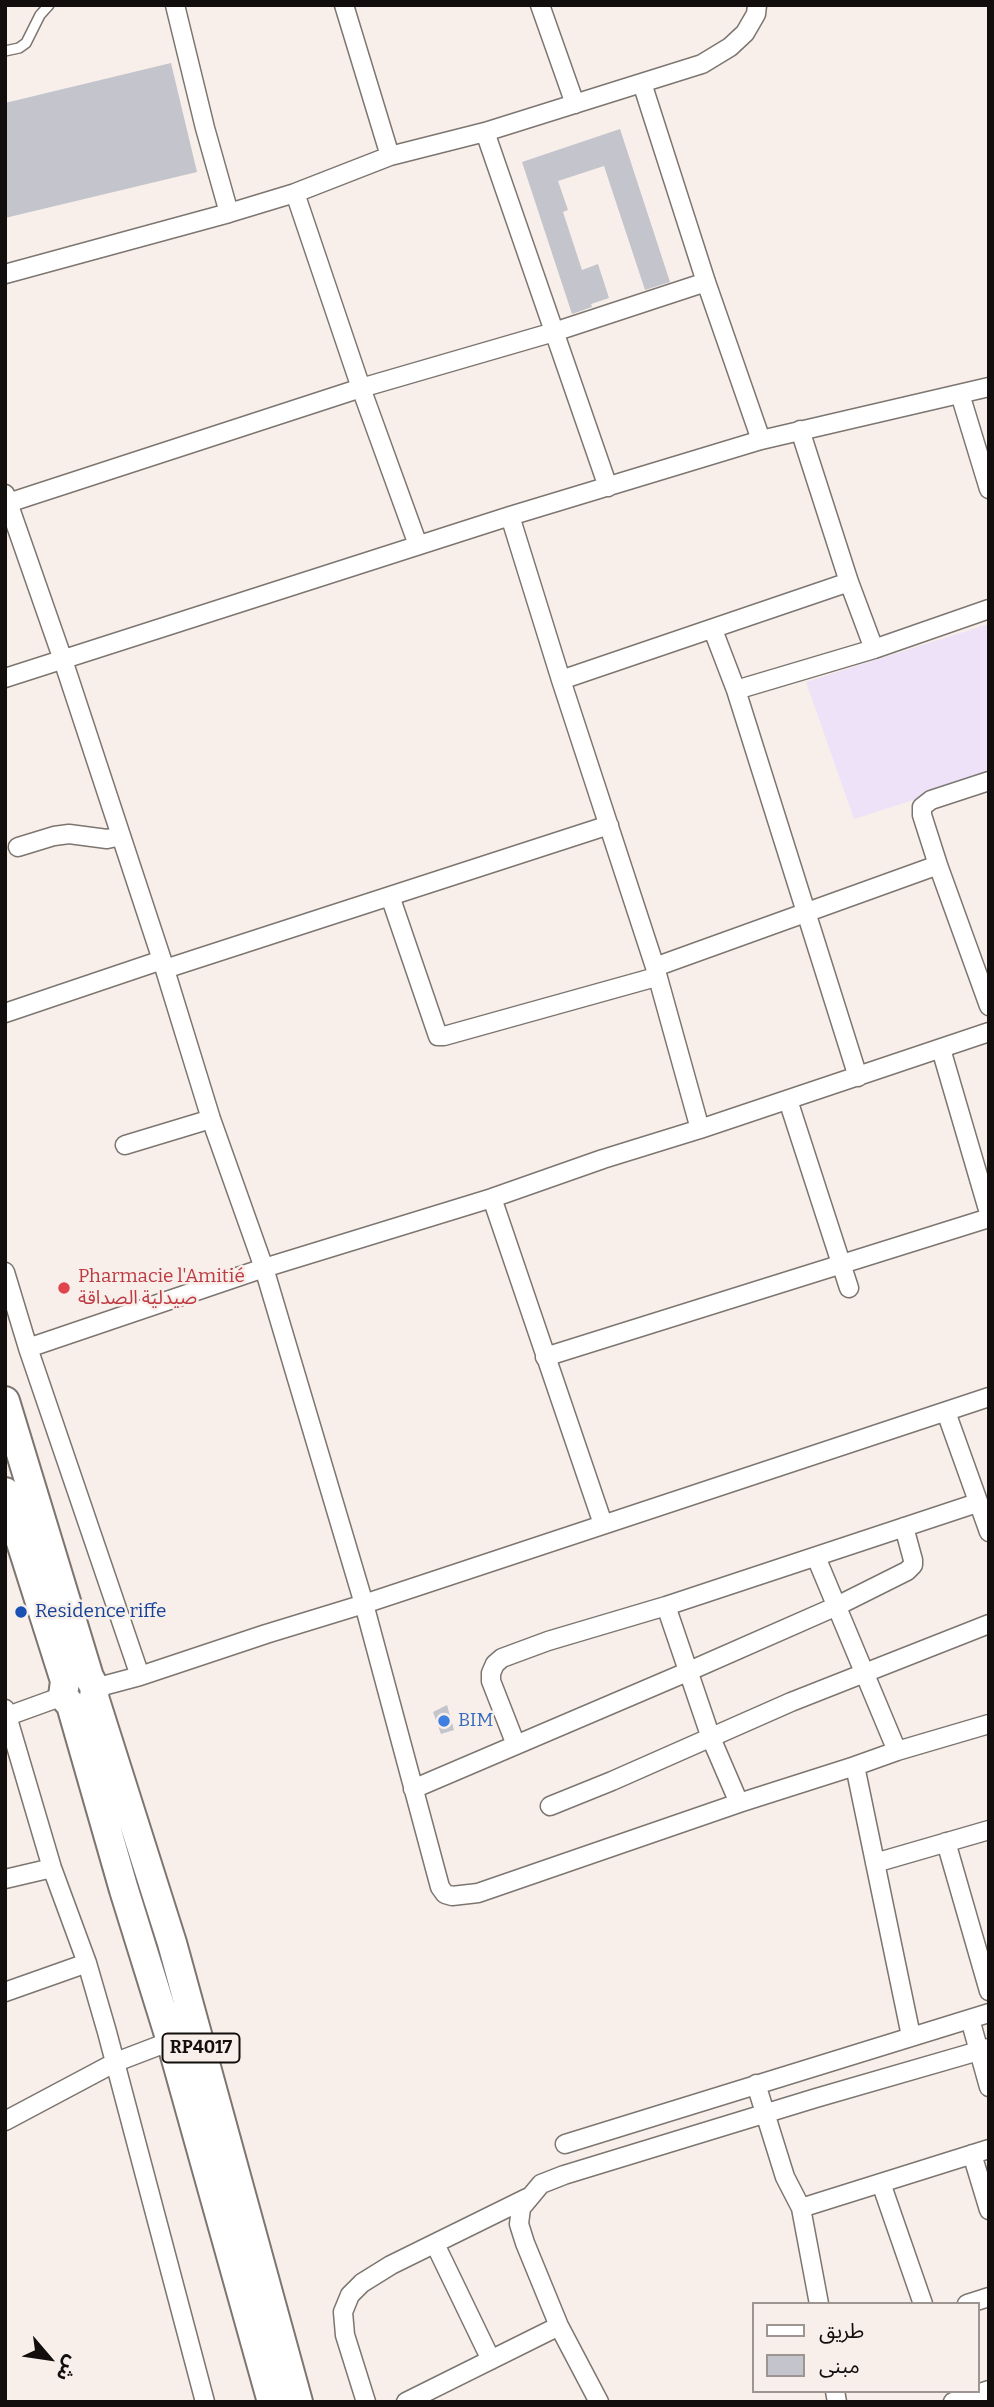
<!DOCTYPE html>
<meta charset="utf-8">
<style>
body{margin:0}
#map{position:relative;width:994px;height:2407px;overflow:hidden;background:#f8efea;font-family:Bitter,"Noto Sans Arabic",serif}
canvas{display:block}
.frame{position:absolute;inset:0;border:7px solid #110e0d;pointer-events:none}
.legend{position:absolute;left:752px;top:2302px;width:228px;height:91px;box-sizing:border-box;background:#f8efea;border:2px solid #9c9592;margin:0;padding:9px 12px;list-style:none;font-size:21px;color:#110e0d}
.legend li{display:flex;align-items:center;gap:14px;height:35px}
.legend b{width:35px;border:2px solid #9c9592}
.north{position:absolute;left:14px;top:2323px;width:70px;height:70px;-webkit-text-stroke:5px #f8efea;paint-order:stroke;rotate:119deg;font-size:19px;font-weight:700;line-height:28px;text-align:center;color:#110e0d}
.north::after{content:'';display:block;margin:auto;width:24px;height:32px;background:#110e0d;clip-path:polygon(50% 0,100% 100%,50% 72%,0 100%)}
</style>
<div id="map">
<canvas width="994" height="2407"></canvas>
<div class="frame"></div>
<ul class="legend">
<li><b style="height:9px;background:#fff"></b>طريق</li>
<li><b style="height:19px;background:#c3c4cc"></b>مبنى</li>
</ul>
<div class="north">ش</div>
</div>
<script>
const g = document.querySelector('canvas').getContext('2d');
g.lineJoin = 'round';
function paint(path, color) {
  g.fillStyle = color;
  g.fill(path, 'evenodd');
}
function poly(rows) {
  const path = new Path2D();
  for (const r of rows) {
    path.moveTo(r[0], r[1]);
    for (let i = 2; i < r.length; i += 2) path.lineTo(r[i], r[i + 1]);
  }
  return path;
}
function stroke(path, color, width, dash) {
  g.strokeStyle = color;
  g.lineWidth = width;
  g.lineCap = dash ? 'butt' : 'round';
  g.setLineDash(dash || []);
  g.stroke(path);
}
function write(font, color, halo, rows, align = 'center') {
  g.font = font + ' Bitter,"Noto Sans Arabic",serif';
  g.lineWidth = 5;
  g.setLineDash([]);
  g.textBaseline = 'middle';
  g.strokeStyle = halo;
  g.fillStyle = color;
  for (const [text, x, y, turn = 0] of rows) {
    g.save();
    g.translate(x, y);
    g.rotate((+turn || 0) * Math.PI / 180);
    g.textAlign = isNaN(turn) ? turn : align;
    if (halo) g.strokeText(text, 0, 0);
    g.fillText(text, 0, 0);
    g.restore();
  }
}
paint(poly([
 [989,624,989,776,854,819,806,682]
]), '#ede2f7');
paint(poly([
 [171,63,197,172,5,218,5,103],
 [620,129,670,282,645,290,604,166,558,181,568,210,563,212,582,270,598,264,609,298,591,304,592,307,572,314,522,162],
 [447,1705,454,1730,441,1734,433,1712]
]), '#c3c4cc');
const lane = poly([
 [5,51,19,48,26,43,40,15,49,5]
]);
const street = poly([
 [175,5,205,128,229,213],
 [344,5,390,156],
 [540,5,575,104],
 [642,83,706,282,761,440],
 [485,132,608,487],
 [295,193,361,388,418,545],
 [5,274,229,213,295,193,390,156,485,132,702,64,730,47,745,33,756,14,757,5],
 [960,394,989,489],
 [800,430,849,582,874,649],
 [5,494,63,660,162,960,211,1119,264,1268,364,1604,440,1887,445,1894,452,1896,478,1893,739,1803,855,1766],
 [8,503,361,388,554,332,706,282],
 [510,516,561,680,655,967,700,1129],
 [713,630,736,690,858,1077],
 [5,678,510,516,761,440,989,387],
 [561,680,849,582],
 [736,690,874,649,989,609],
 [18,847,54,836,69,834,107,839,121,836],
 [938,865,989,1006],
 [390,896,438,1036,444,1036,656,977],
 [655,967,938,865,922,815,922,807,931,800,989,781],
 [165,969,609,825],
 [5,1013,162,960],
 [941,1049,989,1213],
 [788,1100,849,1288],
 [125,1145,211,1119],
 [492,1198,603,1524],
 [5,1272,28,1348,140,1676],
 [28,1348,264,1268,492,1198,603,1159,700,1129,989,1032],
 [545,1357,989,1218],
 [946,1412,989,1532],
 [816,1557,897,1751],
 [666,1606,711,1738,739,1803],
 [95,1688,140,1676,266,1634,364,1604,989,1397],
 [5,1709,52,1868,87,1963,107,2032,205,2402],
 [5,1717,63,1696],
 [516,1745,491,1681,491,1673,495,1664,502,1658,548,1641,666,1606,977,1503],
 [413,1789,687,1672,837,1606,907,1571,913,1565,913,1560,904,1527],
 [550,1806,612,1781,791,1702,989,1624],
 [946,1842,989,1991],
 [875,1863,989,1830],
 [5,1879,52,1868],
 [5,1992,87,1963],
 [970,2019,989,2087],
 [911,2036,855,1766,897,1751,989,1724],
 [756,2084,785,2177,801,2208,819,2304],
 [5,2121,116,2062,171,2041],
 [565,2144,989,2013],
 [972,2154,989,2210],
 [881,2183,923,2304],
 [801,2208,989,2149],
 [435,2244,491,2360],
 [967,2304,989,2297],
 [835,2391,837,2402],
 [366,2402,345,2335,343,2312,350,2295,362,2283,391,2265,527,2198],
 [406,2402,559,2326],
 [599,2402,559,2326,525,2243,519,2224,521,2208,541,2184,564,2175,816,2098,989,2048],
 [953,2402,989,2390]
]);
const primary = poly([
 [5,1401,89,1677,95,1688,94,1697,172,1943,298,2402],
 [5,1492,65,1681,63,1696,71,1705,124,1890,171,2041,272,2402]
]);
stroke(lane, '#7c7570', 12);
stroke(street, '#7c7570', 21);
stroke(primary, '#7c7570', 32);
stroke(lane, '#fff', 9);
stroke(street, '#fff', 18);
stroke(primary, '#fff', 28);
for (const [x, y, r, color] of [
 [64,1288,7,"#e0444e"],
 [21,1612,7,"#1a4fb4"],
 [444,1721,7,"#3f7fe0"]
]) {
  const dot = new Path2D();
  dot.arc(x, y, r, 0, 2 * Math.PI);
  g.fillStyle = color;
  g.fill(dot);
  stroke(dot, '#f8efea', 2.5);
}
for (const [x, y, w] of [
 [201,2048,77]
]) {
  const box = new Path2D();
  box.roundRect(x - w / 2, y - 14.5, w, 29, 5);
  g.fillStyle = '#f8efea';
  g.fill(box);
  stroke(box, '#110e0d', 2);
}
write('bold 18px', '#110e0d', null, [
 ["RP4017",201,2048]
]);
write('19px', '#be3a42', '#f8efea', [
 ["Pharmacie l'Amitié",78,1277],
 ["صيدلية الصداقة",78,1299]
], 'left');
write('19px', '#164399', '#f8efea', [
 ["Residence riffe",35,1612]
], 'left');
write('19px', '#366cbe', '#f8efea', [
 ["BIM",458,1721]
], 'left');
</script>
